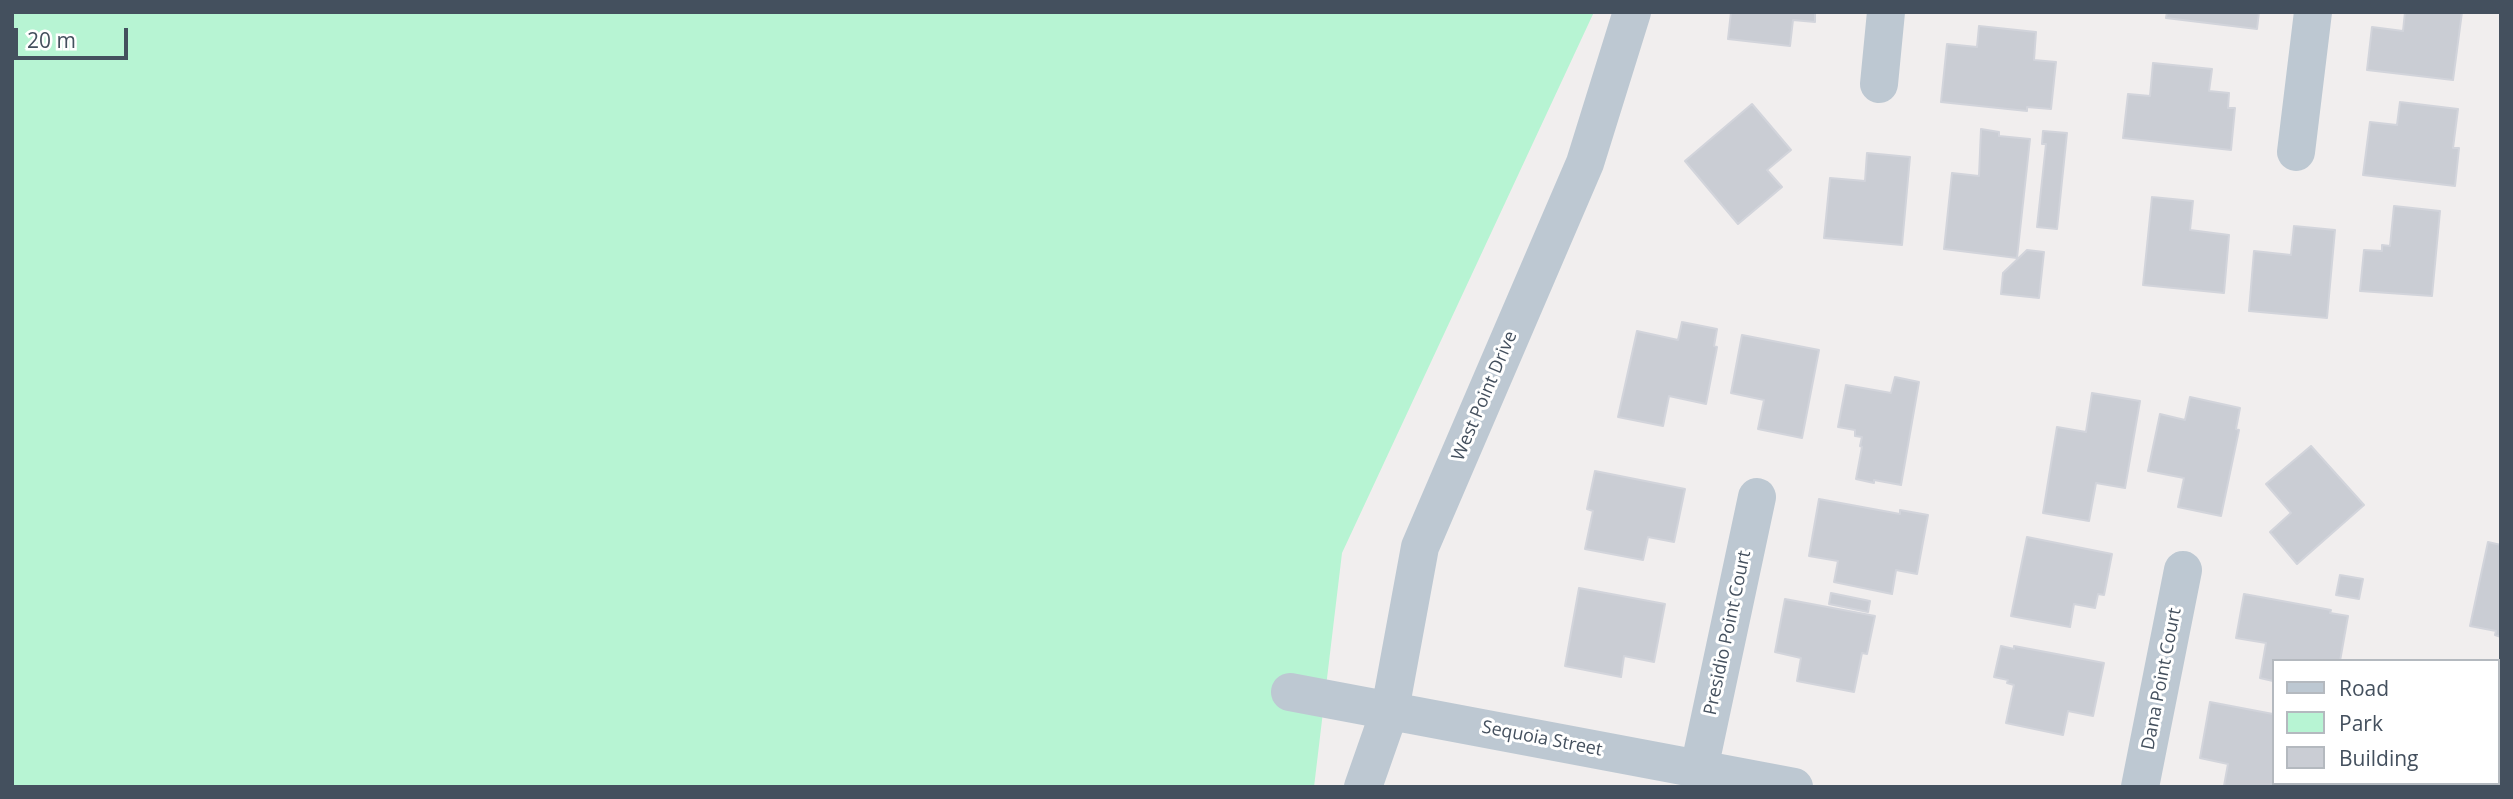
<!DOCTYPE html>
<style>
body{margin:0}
#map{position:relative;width:2513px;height:799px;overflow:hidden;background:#f1eeee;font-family:"Open Sans",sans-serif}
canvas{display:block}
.frame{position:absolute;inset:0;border:14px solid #44505e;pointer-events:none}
.legend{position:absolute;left:2272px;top:659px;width:228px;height:126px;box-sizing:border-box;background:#fff;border:2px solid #b4b9bf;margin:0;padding:9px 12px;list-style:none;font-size:21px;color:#44505e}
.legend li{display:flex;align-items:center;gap:14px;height:35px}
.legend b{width:35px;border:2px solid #b4b9bf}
.scale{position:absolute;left:14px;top:28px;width:114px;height:32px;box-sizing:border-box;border:4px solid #44505e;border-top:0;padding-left:9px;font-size:21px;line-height:24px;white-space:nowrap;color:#44505e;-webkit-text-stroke:5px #fff;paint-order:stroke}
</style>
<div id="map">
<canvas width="2513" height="799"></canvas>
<div class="frame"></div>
<ul class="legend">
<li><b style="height:9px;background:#bdc8d2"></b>Road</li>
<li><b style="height:19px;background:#b7f4d3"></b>Park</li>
<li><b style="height:19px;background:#cacdd4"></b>Building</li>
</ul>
<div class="scale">20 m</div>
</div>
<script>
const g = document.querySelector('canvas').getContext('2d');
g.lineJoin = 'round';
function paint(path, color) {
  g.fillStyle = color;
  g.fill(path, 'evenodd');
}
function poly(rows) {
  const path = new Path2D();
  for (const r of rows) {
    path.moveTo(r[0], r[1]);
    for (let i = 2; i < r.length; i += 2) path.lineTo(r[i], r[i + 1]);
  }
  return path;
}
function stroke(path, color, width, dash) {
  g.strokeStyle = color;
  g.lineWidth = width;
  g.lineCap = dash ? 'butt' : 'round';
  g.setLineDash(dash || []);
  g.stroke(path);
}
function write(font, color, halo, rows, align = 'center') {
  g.font = font + ' "Open Sans",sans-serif';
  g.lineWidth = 6;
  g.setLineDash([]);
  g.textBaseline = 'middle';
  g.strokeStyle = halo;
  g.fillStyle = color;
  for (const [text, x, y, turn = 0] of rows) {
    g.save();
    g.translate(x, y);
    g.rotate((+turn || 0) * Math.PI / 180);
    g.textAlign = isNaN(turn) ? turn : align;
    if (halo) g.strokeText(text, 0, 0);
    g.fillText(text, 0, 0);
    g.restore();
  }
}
paint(poly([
 [12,12,1594,12,1342,553,1314,787,12,787]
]), '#b7f4d3');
const building = poly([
 [1731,12,1815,12,1815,22,1793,20,1790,46,1728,39,1731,12],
 [2167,12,2259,12,2257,29,2166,18,2167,12],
 [2405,12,2462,12,2453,80,2367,70,2372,27,2403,31,2405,12],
 [1979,26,2036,32,2034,60,2056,62,2051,109,2027,107,2027,111,1941,102,1947,44,1977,47,1979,26],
 [2153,63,2212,69,2209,91,2229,93,2228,108,2235,108,2231,150,2123,138,2128,94,2150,96,2153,63],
 [2400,102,2458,109,2453,148,2459,148,2455,186,2363,175,2370,122,2397,125,2400,102],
 [1752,104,1791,150,1767,170,1782,187,1738,224,1685,161,1752,104],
 [1981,129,1999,132,1999,136,2030,139,2017,258,1944,249,1952,173,1979,176,1981,129],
 [2043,131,2067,133,2057,229,2037,227,2046,144,2042,144,2043,131],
 [1867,153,1910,157,1902,245,1824,238,1830,178,1865,181,1867,153],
 [2152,197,2193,201,2190,230,2229,235,2224,293,2143,285,2152,197],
 [2394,206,2440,211,2432,296,2360,291,2364,250,2382,251,2382,245,2390,246,2394,206],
 [2294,226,2335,230,2327,318,2249,311,2254,251,2291,255,2294,226],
 [2027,250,2044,252,2039,298,2001,294,2003,273,2027,250],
 [1682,322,1717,329,1714,346,1717,347,1706,404,1669,396,1663,426,1618,417,1637,331,1678,340,1682,322],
 [1742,335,1819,350,1802,438,1758,429,1764,400,1731,393,1742,335],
 [1895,377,1919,382,1901,485,1874,480,1874,483,1856,479,1862,447,1860,446,1862,437,1855,436,1855,430,1838,427,1846,385,1891,393,1895,377],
 [2092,393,2140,401,2125,488,2096,483,2089,521,2043,513,2057,427,2086,432,2092,393],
 [2190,397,2240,408,2236,429,2239,430,2221,516,2178,507,2184,478,2148,471,2160,414,2185,420,2190,397],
 [2311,446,2364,505,2297,564,2270,532,2291,513,2266,484,2311,446],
 [1595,471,1685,489,1674,542,1648,537,1643,560,1585,549,1593,511,1587,509,1595,471],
 [1819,499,1900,514,1900,510,1928,515,1917,574,1896,570,1892,594,1834,582,1838,561,1809,556,1819,499],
 [2027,537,2112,554,2104,595,2098,594,2095,608,2074,604,2070,627,2011,616,2027,537],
 [2488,542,2501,545,2501,637,2495,635,2496,631,2470,626,2488,542],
 [2340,575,2363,579,2359,599,2336,595,2340,575],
 [1579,588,1665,604,1654,662,1624,656,1621,677,1565,666,1579,588],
 [1831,593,1870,601,1868,612,1829,604,1831,593],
 [2244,594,2331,610,2330,613,2348,616,2340,661,2273,661,2273,681,2260,678,2266,643,2236,638,2244,594],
 [1785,599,1875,616,1867,654,1862,653,1854,692,1797,681,1801,658,1775,652,1785,599],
 [2001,646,2014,649,2014,646,2104,663,2093,716,2068,711,2063,735,2006,723,2014,685,2007,683,2008,680,1994,677,2001,646],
 [2497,664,2501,664,2501,740,2497,739,2497,664],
 [2210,702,2273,714,2273,783,2285,783,2284,787,2224,786,2228,764,2200,758,2210,702],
 [2497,762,2501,763,2501,787,2436,787,2436,783,2497,783,2497,762]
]);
paint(building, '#cacdd4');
stroke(building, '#d2d4db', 2);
stroke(poly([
 [1879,84,1886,12],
 [2296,152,2313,12],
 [1290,692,1794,787],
 [1699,769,1757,497],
 [1363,787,1390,710,1420,547,1585,163,1632,12],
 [2140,787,2183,570]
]), '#bdc8d2', 38);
write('18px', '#44505e', '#fff', [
 ["West Point Drive",1485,396,-67],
 ["Presidio Point Court",1728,633,-78],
 ["Dana Point Court",2162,679,-79],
 ["Sequoia Street",1542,739,11]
]);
</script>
